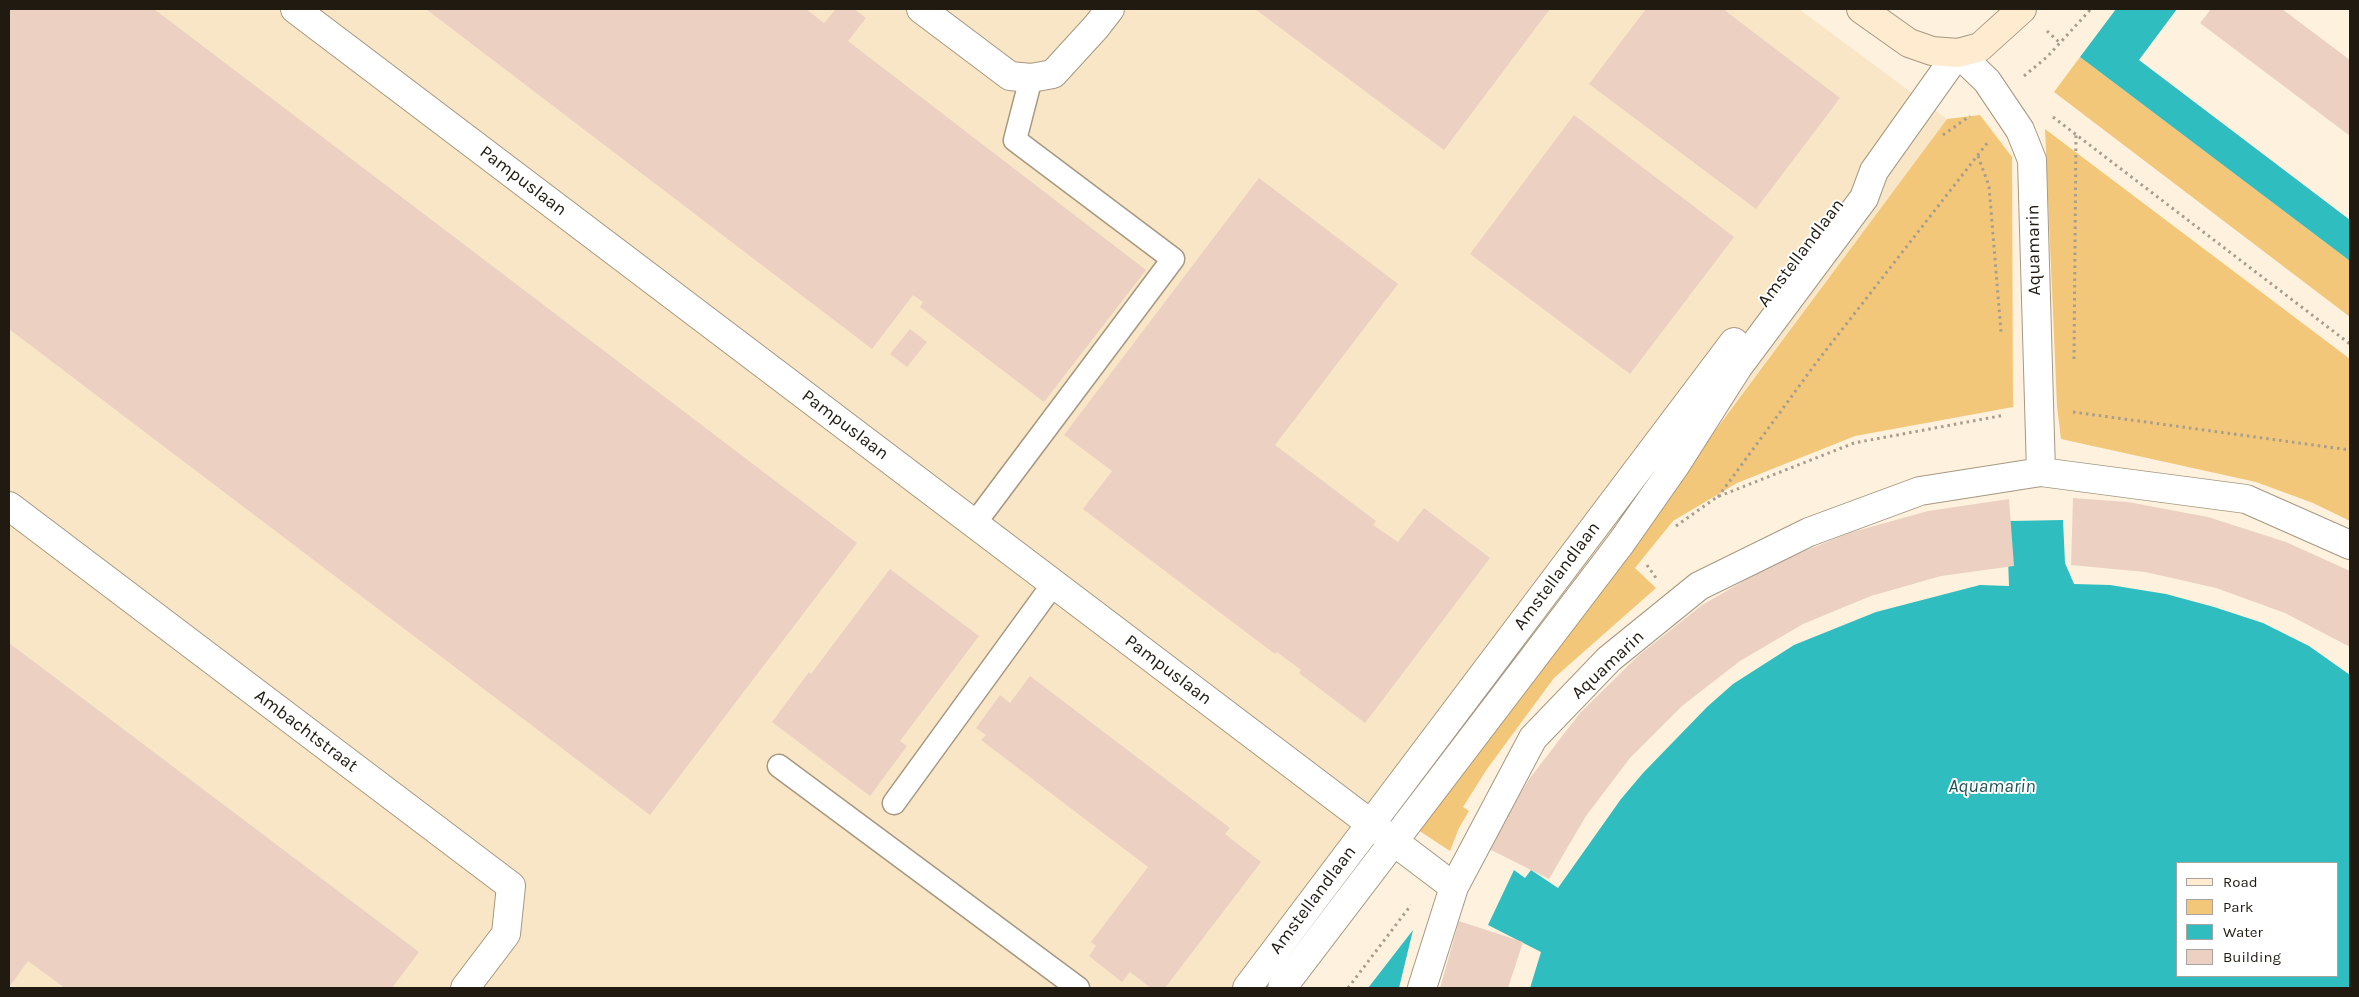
<!DOCTYPE html>
<style>
body{margin:0}
#map{position:relative;width:2359px;height:997px;overflow:hidden;background:#fef2de;font-family:Karla,sans-serif}
canvas{display:block}
.frame{position:absolute;inset:0;border:10px solid #201a11;pointer-events:none}
.legend{position:absolute;left:2176px;top:862px;width:162px;height:115px;box-sizing:border-box;background:#fff;border:1px solid #a6a3a0;margin:0;padding:6px 9px;list-style:none;font-size:15px;color:#201a11}
.legend li{display:flex;align-items:center;gap:10px;height:25px}
.legend b{width:25px;border:1px solid #a6a3a0}
</style>
<div id="map">
<canvas width="2359" height="997"></canvas>
<div class="frame"></div>
<ul class="legend">
<li><b style="height:6px;background:#ffebd0"></b>Road</li>
<li><b style="height:14px;background:#f2c77a"></b>Park</li>
<li><b style="height:14px;background:#30bdbf"></b>Water</li>
<li><b style="height:14px;background:#ecd1c3"></b>Building</li>
</ul>
</div>
<script>
const g = document.querySelector('canvas').getContext('2d');
g.lineJoin = 'round';
function paint(path, color) {
  g.fillStyle = color;
  g.fill(path, 'evenodd');
}
function poly(rows) {
  const path = new Path2D();
  for (const r of rows) {
    path.moveTo(r[0], r[1]);
    for (let i = 2; i < r.length; i += 2) path.lineTo(r[i], r[i + 1]);
  }
  return path;
}
function stroke(path, color, width, dash) {
  g.strokeStyle = color;
  g.lineWidth = width;
  g.lineCap = dash ? 'butt' : 'round';
  g.setLineDash(dash || []);
  g.stroke(path);
}
function write(font, color, halo, rows, align = 'center') {
  g.font = font + ' Karla,sans-serif';
  g.lineWidth = 4;
  g.setLineDash([]);
  g.textBaseline = 'middle';
  g.strokeStyle = halo;
  g.fillStyle = color;
  for (const [text, x, y, turn = 0] of rows) {
    g.save();
    g.translate(x, y);
    g.rotate((+turn || 0) * Math.PI / 180);
    g.textAlign = isNaN(turn) ? turn : align;
    if (halo) g.strokeText(text, 0, 0);
    g.fillText(text, 0, 0);
    g.restore();
  }
}
paint(poly([
 [9,9,1799,9,1947,119,1297,988,9,988]
]), '#f9e6c6');
paint(poly([
 [2080,57,2350,261,2350,317,2054,92],
 [1980,115,2012,157,2013,407,1855,436,1737,483,1673,521,1635,568,1656,588,1554,678,1487,769,1463,807,1469,811,1459,828,1450,851,1418,830,1947,119],
 [2045,129,2350,359,2350,521,2313,503,2256,482,2061,439,2057,406]
]), '#f2c77a');
paint(poly([
 [2116,9,2177,9,2139,60,2350,220,2350,261,2080,57],
 [2063,520,2065,563,2074,584,2110,585,2166,594,2214,607,2263,623,2309,646,2350,675,2350,988,1530,988,1541,952,1488,925,1514,870,1525,878,1531,870,1558,888,1621,799,1643,773,1707,707,1733,684,1794,645,1876,612,1980,585,2009,586,2008,559,2010,521],
 [2178,863,2338,863,2338,976,2178,976],
 [1413,930,1399,988,1368,988]
]), '#30bdbf');
paint(poly([
 [9,9,154,9,857,543,650,815,9,329],
 [426,9,806,9,824,23,836,9,854,9,866,18,848,41,1146,270,1044,402,920,307,923,302,913,295,872,349],
 [1255,9,1550,9,1444,150],
 [1646,9,1723,9,1840,98,1756,209,1589,84],
 [2211,9,2282,9,2350,60,2350,136,2200,23],
 [1574,115,1734,237,1630,374,1470,254],
 [1259,178,1398,284,1275,445,1376,521,1373,525,1398,542,1424,508,1490,558,1365,723,1299,673,1301,670,1277,652,1275,654,1083,509,1112,471,1064,435],
 [910,329,927,342,907,367,890,354],
 [2073,498,2128,502,2208,517,2286,542,2350,571,2350,647,2285,613,2216,588,2145,572,2071,565],
 [2009,499,2014,566,1941,576,1871,596,1803,624,1740,661,1682,706,1630,758,1586,816,1549,879,1489,849,1501,825,1530,778,1580,713,1638,656,1702,605,1773,564,1849,533,1928,511],
 [890,569,979,636,900,741,907,746,870,796,772,722,809,672,811,674],
 [9,643,419,952,392,988,65,988,28,961,9,987],
 [1030,676,1230,828,1225,834,1261,862,1165,988,1151,988,1130,972,1122,982,1089,956,1096,946,1091,942,1148,867,981,740,986,735,976,728,1000,695,1010,703],
 [1459,921,1523,942,1508,988,1440,988]
]), '#ecd1c3');
const service = poly([
 [975,523,1173,259,1015,140,1031,78],
 [779,766,1078,988],
 [894,803,1054,583]
]);
const minor = poly([
 [295,9,1454,887,1422,988],
 [921,9,1010,76,1031,78,1053,74,1096,27,1110,9],
 [9,506,511,886,506,934,465,988],
 [1454,887,1533,738,1609,659,1699,586,1809,532,1920,491,2041,472,2246,499,2350,545],
 [1247,988,1734,342],
 [1282,988,1621,543,1675,466,1738,367,1864,198,1874,171,1958,53,1987,81,2020,130,2032,160,2041,472]
]);
const secondary = poly([
 [1861,9,1909,43,1932,51,1958,53,1980,47,2022,9]
]);
stroke(service, '#a69881', 25);
stroke(minor, '#a69881', 30);
stroke(secondary, '#a69881', 30);
stroke(poly([
 [2047,31,2060,43],
 [2024,76,2047,57,2091,9],
 [2053,117,2350,344],
 [1943,135,1970,116],
 [1978,156,1989,186,2001,332],
 [2074,359,2076,135],
 [2073,412,2350,450],
 [1718,497,1816,363,1988,142],
 [1676,526,1717,497,1854,443,2005,415],
 [1647,565,1656,578],
 [1348,988,1411,905]
]), '#a79e8e', 3, [2.5, 4]);
stroke(service, '#fff', 22);
stroke(minor, '#fff', 28);
stroke(secondary, '#ffebd0', 28);
write('18px', '#201a11', '#fff', [
 ["Pampuslaan",523,181,37],
 ["Aquamarin",2034,250,-91],
 ["Amstellandlaan",1801,253,-53],
 ["Pampuslaan",845,425,37],
 ["Amstellandlaan",1557,576,-53],
 ["Aquamarin",1608,665,-43],
 ["Pampuslaan",1168,670,37],
 ["Ambachtstraat",306,731,37],
 ["Amstellandlaan",1313,900,-53]
]);
write('italic 19px', '#1c5455', '#fff', [
 ["Aquamarin",1992,787]
]);
</script>
